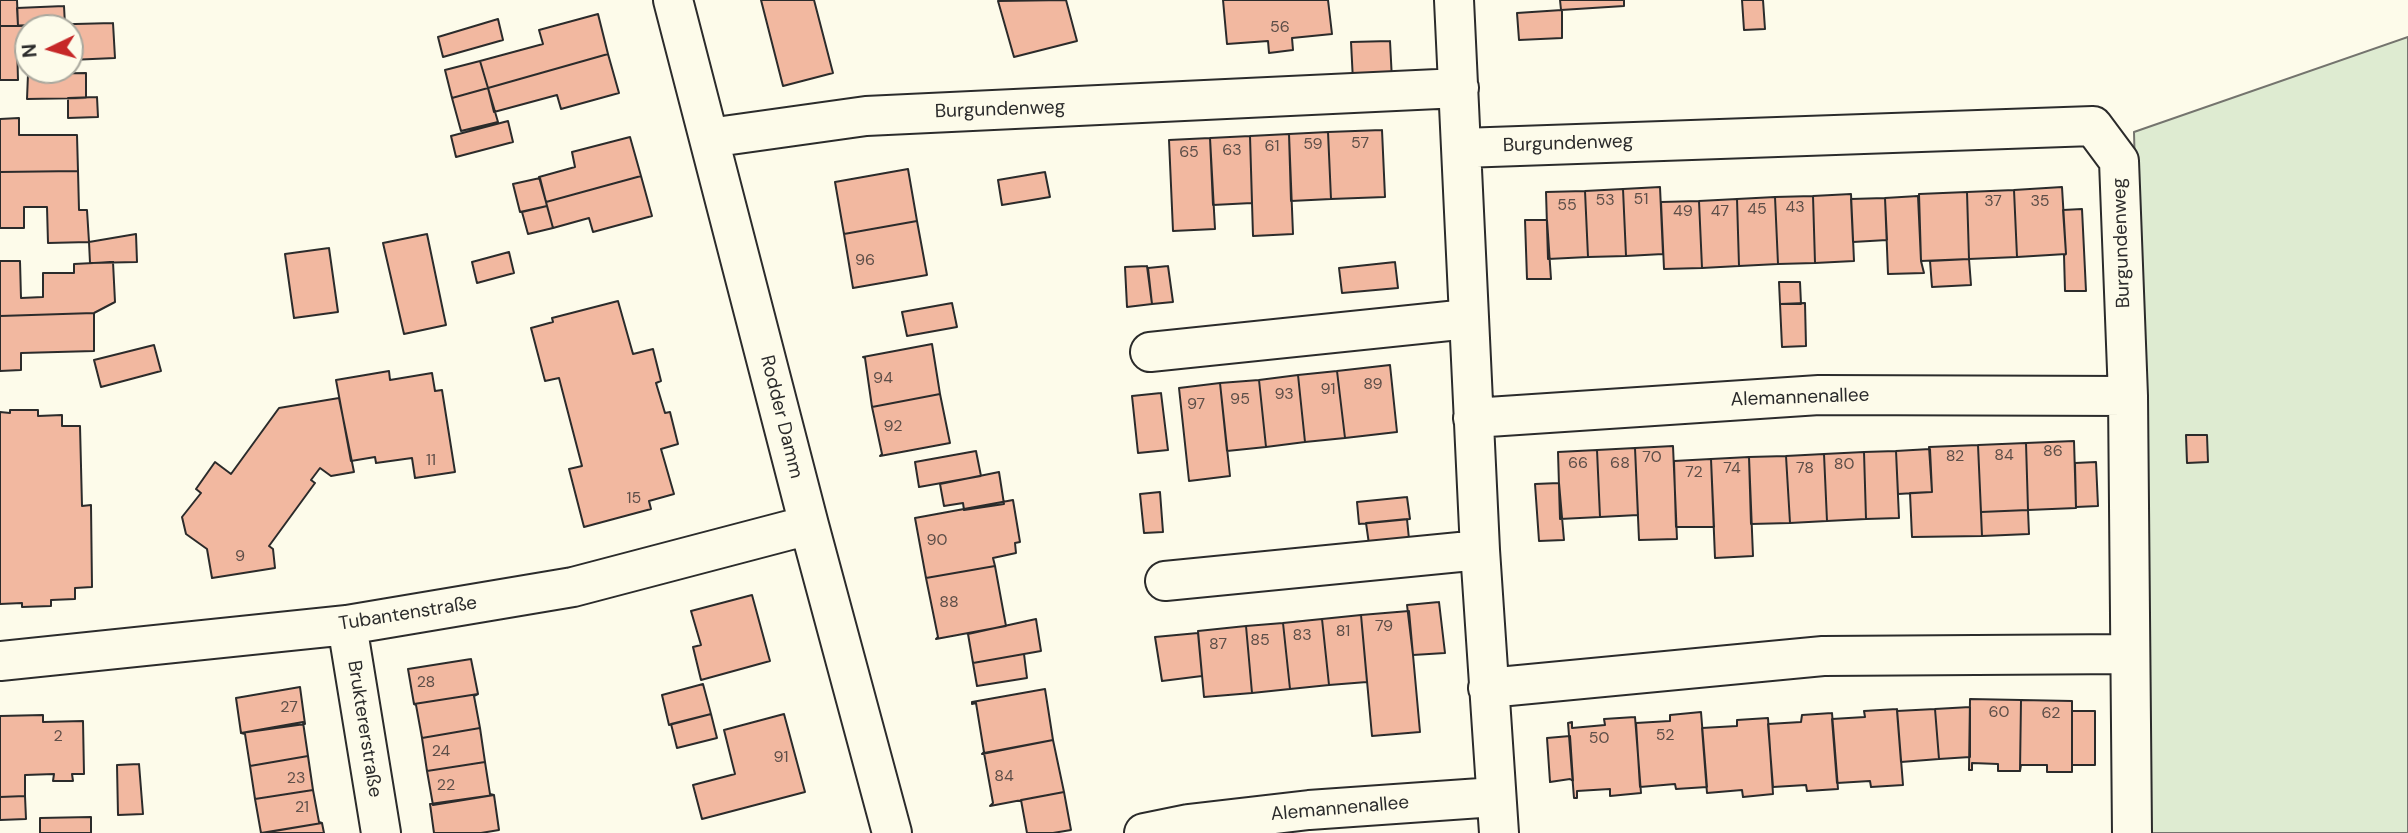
<!DOCTYPE html>
<meta charset="utf-8">
<style>
body{margin:0}
#map{position:relative;width:2408px;height:833px;overflow:hidden;background:#fdfbea;font-family:"DM Sans",sans-serif}
canvas{display:block}
.north{position:absolute;left:14px;top:14px;width:70px;height:70px;box-sizing:border-box;background:#fdfbea;border:2px solid #a9a89e;border-radius:50%;rotate:265deg;font-size:19px;font-weight:700;line-height:28px;text-align:center;color:#2b2b2b}
.north::after{content:'';display:block;margin:auto;width:24px;height:32px;background:#c62828;clip-path:polygon(50% 0,100% 100%,50% 72%,0 100%)}
</style>
<div id="map">
<canvas width="2408" height="833"></canvas>
<div class="north">N</div>
</div>
<script>
const g = document.querySelector('canvas').getContext('2d');
g.lineJoin = 'round';
function paint(path, color) {
  g.fillStyle = color;
  g.fill(path, 'evenodd');
}
function poly(rows) {
  const path = new Path2D();
  for (const r of rows) {
    path.moveTo(r[0], r[1]);
    for (let i = 2; i < r.length; i += 2) path.lineTo(r[i], r[i + 1]);
  }
  return path;
}
function stroke(path, color, width, dash) {
  g.strokeStyle = color;
  g.lineWidth = width;
  g.lineCap = dash ? 'butt' : 'round';
  g.setLineDash(dash || []);
  g.stroke(path);
}
function write(font, color, halo, rows, align = 'center') {
  g.font = font + ' "DM Sans",sans-serif';
  g.lineWidth = 5;
  g.setLineDash([]);
  g.textBaseline = 'middle';
  g.strokeStyle = halo;
  g.fillStyle = color;
  for (const [text, x, y, turn = 0] of rows) {
    g.save();
    g.translate(x, y);
    g.rotate((+turn || 0) * Math.PI / 180);
    g.textAlign = isNaN(turn) ? turn : align;
    if (halo) g.strokeText(text, 0, 0);
    g.fillText(text, 0, 0);
    g.restore();
  }
}
const green = poly([
 [2408,37,2408,833,2151,833,2134,132,2408,37]
]);
paint(green, '#deebd1');
stroke(green, '#74746e', 2);
const building = poly([
 [0,0,17,0,18,26,0,26,0,0],
 [761,0,814,0,833,73,783,86,761,0],
 [1066,0,1077,41,1014,57,998,1,1066,0],
 [1223,0,1328,0,1332,34,1292,38,1293,50,1269,53,1268,41,1227,44,1223,0],
 [1560,0,1624,0,1624,6,1561,10,1560,0],
 [1742,0,1763,0,1765,29,1744,30,1742,0],
 [64,6,65,25,18,26,17,8,64,6],
 [1562,10,1562,38,1519,40,1517,13,1562,10],
 [598,14,608,54,488,88,480,61,543,44,539,30,598,14],
 [498,19,503,40,443,57,438,37,498,19],
 [113,23,115,58,70,60,70,28,28,28,28,62,26,43,17,43,18,80,0,80,0,26,113,23],
 [1390,41,1392,80,1353,81,1351,42,1390,41],
 [608,54,619,93,561,109,557,95,494,112,488,88,608,54],
 [480,61,488,88,452,98,445,70,480,61],
 [86,73,86,98,27,99,28,74,86,73],
 [488,88,498,122,461,131,452,98,488,88],
 [97,97,98,117,68,118,68,98,97,97],
 [19,118,19,135,77,135,78,171,0,172,0,119,19,118],
 [508,121,513,142,456,157,451,136,508,121],
 [1382,130,1385,197,1331,199,1328,132,1382,130],
 [1328,132,1331,199,1291,201,1289,134,1328,132],
 [1289,134,1293,234,1253,236,1250,136,1289,134],
 [1250,136,1252,203,1213,205,1210,138,1250,136],
 [630,137,641,176,546,202,539,177,575,167,572,152,630,137],
 [1210,138,1215,229,1173,231,1169,140,1210,138],
 [908,169,917,221,844,234,835,182,908,169],
 [78,171,79,210,87,210,89,242,48,243,47,207,24,207,24,228,0,228,0,172,78,171],
 [1045,172,1050,197,1002,205,998,180,1045,172],
 [641,176,652,216,593,232,589,218,553,228,546,202,641,176],
 [540,178,547,206,520,212,513,184,540,178],
 [1660,187,1663,254,1626,256,1623,189,1660,187],
 [2062,187,2066,254,2017,257,2014,190,2062,187],
 [1623,189,1626,256,1588,257,1585,191,1623,189],
 [2014,190,2017,257,1969,259,1967,192,2014,190],
 [1585,191,1588,257,1548,259,1546,192,1585,191],
 [1967,192,1969,259,1921,261,1919,194,1967,192],
 [1851,194,1854,261,1815,263,1813,196,1851,194],
 [1813,196,1815,263,1778,264,1775,197,1813,196],
 [1918,196,1921,261,1924,273,1888,274,1885,198,1918,196],
 [1775,197,1778,264,1739,266,1737,199,1775,197],
 [1885,198,1887,240,1853,242,1851,199,1885,198],
 [1737,199,1739,266,1702,268,1699,201,1737,199],
 [1699,201,1702,268,1664,269,1661,202,1699,201],
 [547,206,553,228,528,234,522,212,547,206],
 [2082,209,2086,291,2065,291,2064,255,2066,254,2063,210,2082,209],
 [1525,220,1547,220,1551,279,1527,279,1525,220],
 [917,221,927,275,853,288,844,234,917,221],
 [136,234,137,262,90,263,89,242,136,234],
 [427,234,446,325,404,334,383,243,427,234],
 [329,248,338,312,294,318,285,254,329,248],
 [509,252,514,273,477,283,472,262,509,252],
 [1969,259,1971,285,1932,287,1930,261,1969,259],
 [0,261,20,261,21,298,43,297,43,273,74,273,74,264,113,262,115,302,94,313,0,316,0,261],
 [1395,262,1398,288,1342,293,1339,268,1395,262],
 [1147,266,1152,304,1127,307,1125,267,1147,266],
 [1168,266,1173,302,1152,304,1148,268,1168,266],
 [1779,282,1800,282,1801,304,1780,304,1779,282],
 [618,301,633,354,653,349,661,381,656,383,665,413,670,412,678,444,661,449,674,494,649,501,651,509,584,527,569,469,582,466,559,378,545,381,531,328,553,322,552,318,618,301],
 [952,303,957,327,907,336,902,312,952,303],
 [1805,303,1806,346,1782,347,1780,304,1805,303],
 [94,313,94,351,21,353,21,370,0,371,0,316,94,313],
 [932,344,940,394,872,407,865,358,863,357,932,344],
 [154,345,161,371,101,387,94,360,154,345],
 [1390,365,1397,432,1345,438,1337,371,1390,365],
 [389,371,390,380,432,373,435,391,442,390,455,472,415,478,412,458,376,463,375,457,351,461,336,380,389,371],
 [1337,371,1345,438,1305,442,1298,375,1337,371],
 [1298,375,1305,442,1266,447,1259,380,1298,375],
 [1259,380,1266,447,1227,451,1220,383,1259,380],
 [1220,383,1230,476,1189,481,1179,388,1220,383],
 [1161,393,1168,450,1138,453,1132,396,1161,393],
 [940,394,950,443,880,456,882,454,872,407,940,394],
 [339,398,354,472,331,476,320,468,311,480,315,483,269,546,273,549,275,568,212,578,207,549,186,534,182,517,201,493,196,489,215,462,231,474,279,408,339,398],
 [10,410,38,410,38,416,62,415,62,426,80,426,82,506,91,505,92,587,75,588,75,599,51,600,51,606,22,607,22,603,0,604,0,412,10,413,10,410],
 [2186,435,2207,435,2208,462,2187,463,2186,435],
 [2074,441,2076,508,2028,510,2026,443,2074,441],
 [2026,443,2028,510,1981,512,1978,445,2026,443],
 [1978,445,1982,536,1912,537,1910,493,1932,492,1929,447,1978,445],
 [1673,446,1677,539,1639,540,1635,448,1673,446],
 [1635,448,1638,515,1600,517,1597,450,1635,448],
 [1930,449,1932,492,1898,494,1896,451,1930,449],
 [1597,450,1600,517,1560,519,1558,452,1597,450],
 [976,451,981,476,919,487,915,462,976,451],
 [1896,451,1899,518,1866,519,1864,452,1896,451],
 [1864,452,1866,519,1827,521,1824,454,1864,452],
 [1824,454,1827,521,1790,523,1786,456,1824,454],
 [1786,456,1790,523,1751,524,1749,457,1786,456],
 [1749,457,1753,556,1715,558,1711,459,1749,457],
 [1711,459,1714,527,1676,527,1674,461,1711,459],
 [2096,462,2098,506,2076,507,2075,463,2096,462],
 [999,472,1004,504,964,510,963,503,944,506,940,484,999,472],
 [1559,483,1564,540,1539,541,1535,484,1559,483],
 [1160,492,1163,532,1144,533,1140,494,1160,492],
 [1407,497,1410,519,1359,524,1357,502,1407,497],
 [1013,500,1020,542,1015,543,1016,553,993,558,995,566,926,578,915,518,1013,500],
 [2028,510,2029,534,1982,536,1981,512,2028,510],
 [1407,519,1409,539,1369,544,1366,523,1407,519],
 [995,566,1006,626,936,639,938,637,926,578,995,566],
 [752,595,770,661,701,680,693,647,701,645,691,611,752,595],
 [1439,602,1445,653,1413,655,1407,605,1439,602],
 [1409,611,1420,732,1372,736,1361,615,1409,611],
 [1361,615,1367,682,1329,685,1322,619,1361,615],
 [1036,619,1041,651,973,663,968,634,1036,619],
 [1322,619,1329,685,1290,689,1283,623,1322,619],
 [1283,623,1290,689,1252,693,1246,626,1283,623],
 [1246,626,1252,693,1204,697,1198,631,1246,626],
 [1198,633,1202,676,1162,681,1155,637,1198,633],
 [1024,654,1027,678,977,686,973,663,1024,654],
 [471,659,478,694,414,704,408,669,471,659],
 [703,684,711,714,669,725,662,695,703,684],
 [300,687,305,724,241,733,236,698,300,687],
 [1045,689,1053,740,982,754,984,752,976,703,972,704,972,702,1045,689],
 [478,694,474,696,480,728,422,738,416,705,414,704,478,694],
 [1970,699,2021,700,2020,771,1998,771,1998,764,1972,763,1972,770,1969,770,1970,699],
 [2021,700,2072,701,2072,772,2047,772,2047,765,2021,765,2020,771,2021,700],
 [1970,707,1970,757,1939,759,1935,709,1970,707],
 [1897,709,1903,785,1871,787,1870,781,1837,783,1832,719,1865,717,1864,711,1897,709],
 [1935,709,1939,759,1901,762,1897,711,1935,709],
 [2072,711,2095,711,2095,765,2072,765,2072,711],
 [1701,712,1707,787,1676,789,1675,784,1640,787,1636,723,1670,721,1670,715,1701,712],
 [1832,713,1838,789,1807,791,1806,785,1773,787,1768,724,1801,722,1802,715,1832,713],
 [711,714,717,738,677,748,671,724,711,714],
 [784,714,805,792,702,819,693,785,735,774,724,730,784,714],
 [43,715,43,722,83,721,84,774,72,774,73,781,53,781,54,774,25,775,25,796,0,797,0,716,43,715],
 [1635,717,1641,793,1610,796,1610,789,1577,791,1577,798,1574,798,1568,723,1572,722,1572,728,1605,725,1604,719,1635,717],
 [1768,718,1773,794,1743,797,1742,790,1707,793,1702,728,1737,726,1737,720,1768,718],
 [303,722,308,756,250,766,245,734,241,733,303,722],
 [480,728,485,762,427,771,422,738,480,728],
 [1570,736,1573,781,1570,779,1550,782,1547,738,1570,736],
 [1053,740,1064,792,990,806,993,803,984,753,1053,740],
 [308,756,313,790,255,799,250,766,308,756],
 [485,762,490,794,494,795,433,805,427,771,485,762],
 [139,764,143,814,118,815,117,765,139,764],
 [313,790,319,822,322,823,261,833,255,799,313,790],
 [1064,792,1071,830,1053,833,1027,833,1021,800,1064,792],
 [494,795,499,830,481,833,434,833,430,804,494,795],
 [25,796,26,819,0,820,0,797,25,796],
 [91,817,91,833,40,833,40,818,91,817],
 [322,823,324,833,263,833,322,823]
]);
paint(building, '#f2b8a0');
stroke(building, '#2b2b2b', 2);
const minor = poly([
 [673,0,809,525,892,833],
 [1454,0,1480,550,1499,833],
 [709,138,866,116,1459,88],
 [1462,148,2093,126,2119,161,2128,396,2132,833],
 [1150,352,1468,319],
 [1473,418,1819,395,2128,396],
 [1165,581,1480,550],
 [347,625,381,833],
 [0,661,347,625,573,587,809,525],
 [1488,688,1823,656,2129,654],
 [1144,833,1188,824,1309,810,1495,797]
]);
stroke(minor, '#2b2b2b', 42);
stroke(minor, '#fdfbea', 38);
write('16px', '#5d4e48', null, [
 ["56",1280,28],
 ["57",1360,144],
 ["59",1313,145],
 ["61",1272,147],
 ["63",1232,151],
 ["65",1189,153],
 ["51",1641,200],
 ["53",1605,201],
 ["37",1993,202],
 ["35",2040,202],
 ["55",1567,206],
 ["43",1795,208],
 ["45",1757,210],
 ["49",1683,212],
 ["47",1720,212],
 ["96",865,261],
 ["94",883,379],
 ["89",1373,385],
 ["91",1328,390],
 ["93",1284,395],
 ["95",1240,400],
 ["97",1196,405],
 ["92",893,427],
 ["86",2053,452],
 ["84",2004,456],
 ["82",1955,457],
 ["70",1652,458],
 ["11",431,461],
 ["66",1578,464],
 ["68",1620,464],
 ["80",1844,465],
 ["74",1732,469],
 ["78",1805,469],
 ["72",1694,473],
 ["15",634,499],
 ["90",937,541],
 ["9",240,557],
 ["88",949,603],
 ["79",1384,627],
 ["81",1343,632],
 ["83",1302,636],
 ["85",1260,641],
 ["87",1218,645],
 ["28",426,683],
 ["27",289,708],
 ["60",1999,713],
 ["62",2051,714],
 ["52",1665,736],
 ["2",58,737],
 ["50",1599,739],
 ["24",441,752],
 ["91",781,758],
 ["84",1004,777],
 ["23",296,779],
 ["22",446,786],
 ["21",302,808]
]);
write('19px', '#2b2b2b', '#fdfbea', [
 ["Burgundenweg",1000,110,-2],
 ["Burgundenweg",1568,144,-2],
 ["Burgundenweg",2122,243,-92],
 ["Alemannenallee",1800,398,-2],
 ["Rodder Damm",781,417,76],
 ["Tubantenstraße",408,614,-9],
 ["Bruktererstraße",364,729,81],
 ["Alemannenallee",1340,809,-5]
]);
</script>
